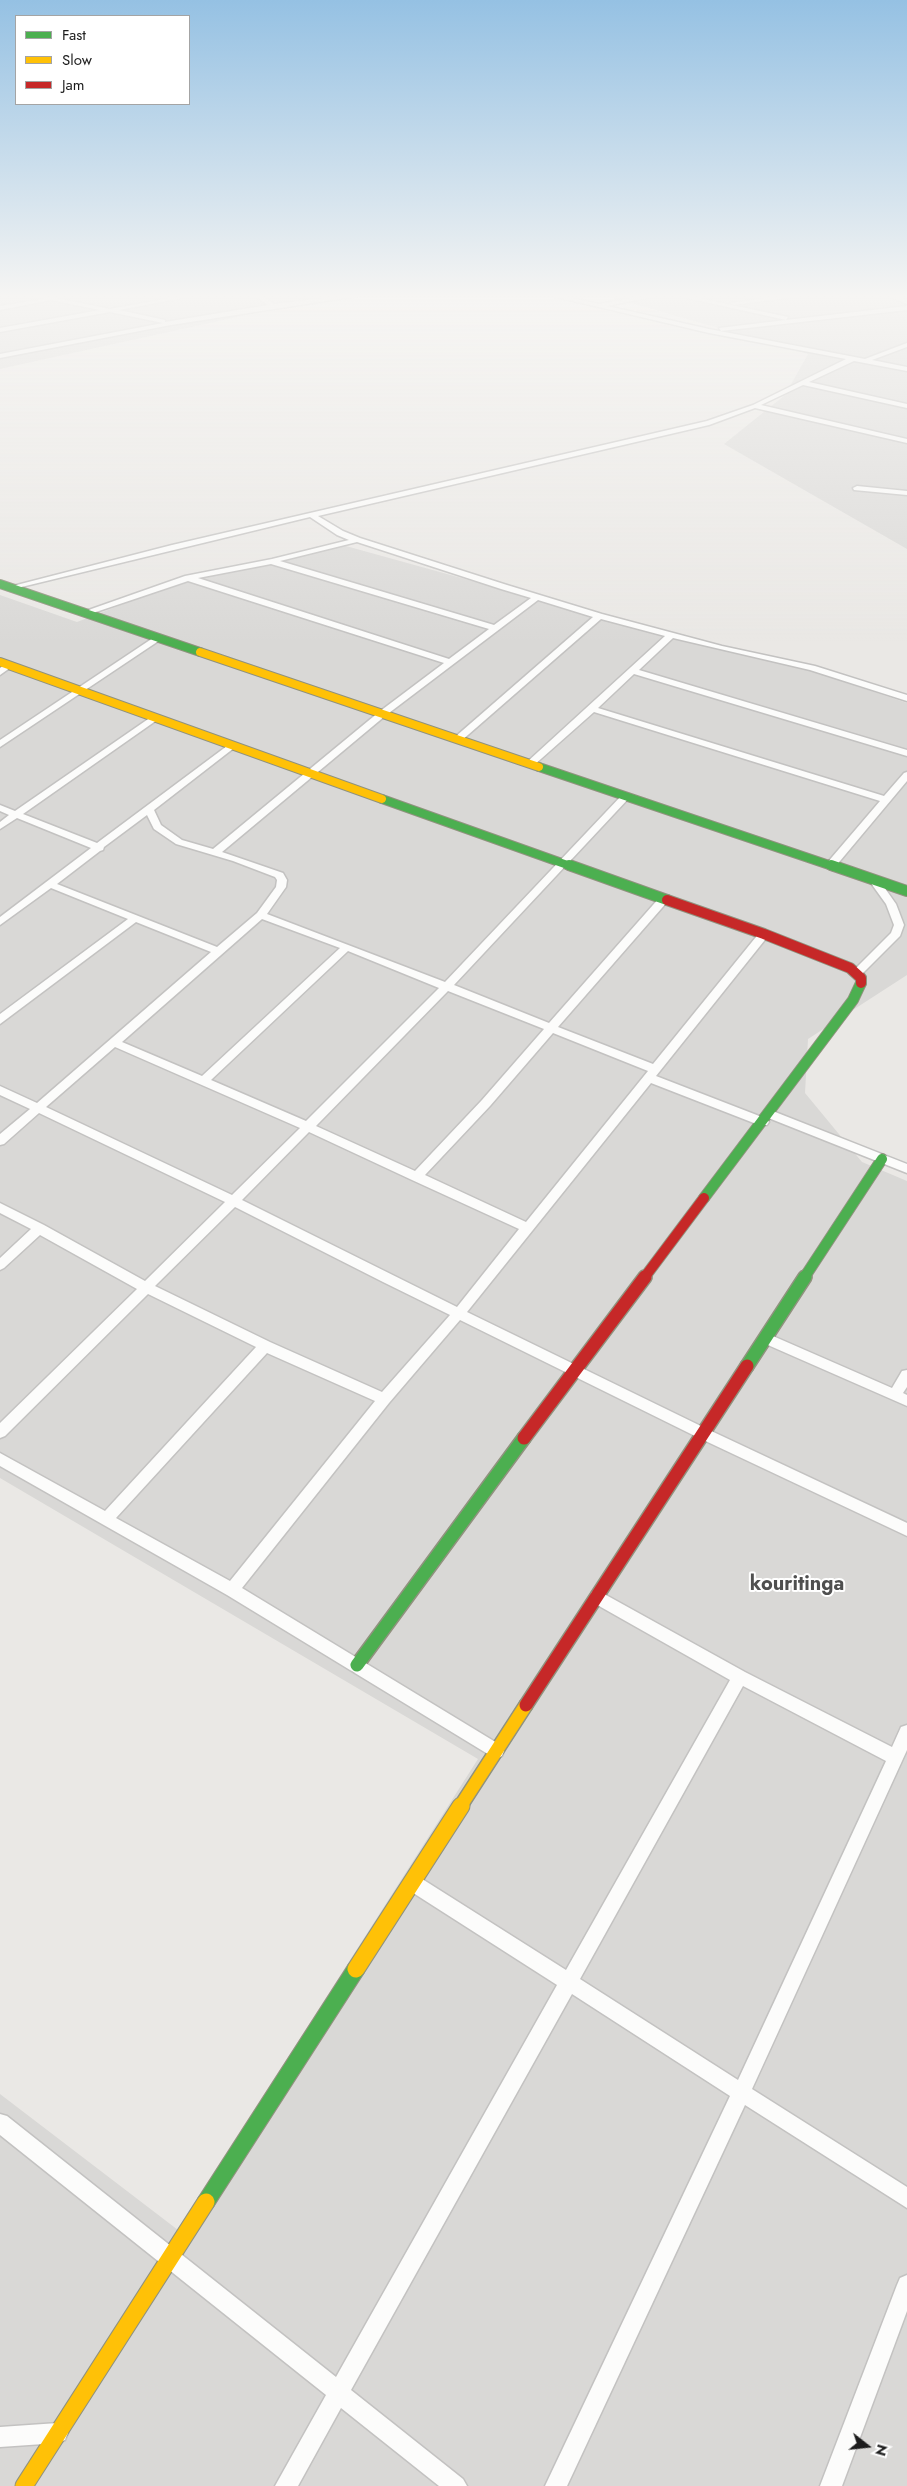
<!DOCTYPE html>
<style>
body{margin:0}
#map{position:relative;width:907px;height:2486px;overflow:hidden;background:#eae8e5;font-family:Jost,sans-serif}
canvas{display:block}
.legend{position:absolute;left:15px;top:15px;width:175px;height:90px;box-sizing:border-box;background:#fff;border:1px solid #a4a4a4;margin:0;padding:6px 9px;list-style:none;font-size:15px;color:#1c1c1c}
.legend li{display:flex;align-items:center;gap:10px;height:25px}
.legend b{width:25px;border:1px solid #a4a4a4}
.north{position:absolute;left:842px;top:2421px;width:50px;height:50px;-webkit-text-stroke:4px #fff;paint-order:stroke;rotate:106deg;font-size:14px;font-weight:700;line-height:20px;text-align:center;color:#1c1c1c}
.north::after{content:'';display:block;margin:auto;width:18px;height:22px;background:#1c1c1c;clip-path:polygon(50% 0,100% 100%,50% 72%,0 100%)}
</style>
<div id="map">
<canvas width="907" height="2486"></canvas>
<ul class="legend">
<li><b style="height:6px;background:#4caf50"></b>Fast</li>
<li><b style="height:6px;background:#ffc107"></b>Slow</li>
<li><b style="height:6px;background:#c62828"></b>Jam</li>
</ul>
<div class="north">N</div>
</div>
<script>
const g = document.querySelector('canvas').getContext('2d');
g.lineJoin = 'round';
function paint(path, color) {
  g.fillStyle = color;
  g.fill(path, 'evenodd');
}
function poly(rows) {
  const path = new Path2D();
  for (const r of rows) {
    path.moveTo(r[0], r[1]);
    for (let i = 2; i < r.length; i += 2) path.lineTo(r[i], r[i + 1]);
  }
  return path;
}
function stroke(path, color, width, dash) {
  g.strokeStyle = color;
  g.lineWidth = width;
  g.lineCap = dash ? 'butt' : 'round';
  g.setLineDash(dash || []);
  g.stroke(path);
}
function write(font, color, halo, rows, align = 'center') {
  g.font = font + ' Jost,sans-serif';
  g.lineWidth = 4;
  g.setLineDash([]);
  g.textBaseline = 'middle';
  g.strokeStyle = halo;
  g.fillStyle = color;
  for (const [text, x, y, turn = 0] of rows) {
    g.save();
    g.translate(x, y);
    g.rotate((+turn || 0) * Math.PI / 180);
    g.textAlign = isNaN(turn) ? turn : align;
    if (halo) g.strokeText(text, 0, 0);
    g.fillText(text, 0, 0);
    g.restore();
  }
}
paint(poly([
 [0,296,333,296,0,369],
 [607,296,907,296,907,549,724,444,785,395,808,354],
 [346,546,530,597,791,664,907,703,907,975,808,1039,805,1093,862,1162,907,1181,907,2486,0,2486,0,2094,178,2230,478,1759,0,1478,0,595,77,622,190,578]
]), '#d9d8d6');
const street = poly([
 [35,296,46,296,110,309,181,296,193,296,119,310,165,320,165,322,268,305,255,296,262,296,274,304,342,296,358,296,171,325,0,358,0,354,163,323,110,312,0,332,0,328,100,310,51,300,0,310,0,306,44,299,35,296],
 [552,296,562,296,599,304,644,296,657,296,607,306,709,329,865,359,907,343,907,347,872,360,907,367,907,371,854,361,809,382,907,404,907,408,803,385,761,405,907,439,907,443,755,408,709,425,318,516,343,531,360,538,507,585,602,614,722,646,815,666,907,695,907,701,810,670,673,638,639,670,907,750,907,756,634,674,598,708,884,796,904,773,907,772,907,781,835,867,831,868,826,865,827,863,880,801,594,712,533,766,527,766,527,762,665,636,601,619,461,741,455,741,455,737,593,617,538,600,385,716,222,852,283,873,287,880,286,887,267,914,445,982,623,794,629,794,629,798,454,985,549,1023,660,897,668,897,668,901,558,1027,653,1064,760,932,768,932,768,936,656,1076,767,1119,769,1122,767,1125,759,1125,651,1083,467,1312,707,1429,907,1523,907,1536,697,1437,460,1320,389,1403,242,1588,502,1746,504,1751,502,1756,496,1759,227,1595,0,1466,0,1453,105,1511,256,1347,148,1294,5,1436,0,1438,0,1423,137,1289,40,1235,4,1268,0,1270,0,1258,31,1229,0,1213,0,1203,44,1225,145,1281,225,1202,39,1113,4,1144,0,1145,0,1134,30,1109,0,1095,0,1086,37,1103,211,952,136,922,0,1024,0,1014,128,919,51,888,0,925,0,917,91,848,17,818,0,829,0,822,9,815,0,811,0,805,15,811,154,715,158,718,157,720,23,814,97,843,231,743,234,744,234,748,154,810,161,825,182,840,213,849,379,712,444,663,188,581,87,615,80,613,185,576,272,559,349,540,337,535,310,517,9,590,5,588,172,545,707,421,753,405,846,359,709,333,552,296],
 [357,542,501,589,531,598,494,625,280,561,357,542],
 [271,564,489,629,449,659,198,578,271,564],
 [147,815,154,829,176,844,233,861,275,877,277,880,276,887,257,913,217,947,57,884,100,851,103,850,104,847,147,815],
 [262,919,340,948,202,1076,122,1042,262,919],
 [348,951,439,988,306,1121,211,1080,348,951],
 [448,991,544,1029,482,1100,415,1171,316,1126,448,991],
 [553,1033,648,1071,526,1222,425,1175,490,1106,553,1033],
 [115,1047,300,1128,232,1195,46,1107,115,1047],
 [309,1132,412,1180,519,1229,457,1307,242,1200,309,1132],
 [235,1207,383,1282,450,1315,382,1392,270,1342,155,1286,235,1207],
 [267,1353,375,1401,230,1581,116,1518,267,1353],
 [678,296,689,296,788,317,786,320,907,306,907,310,721,331,719,328,786,320,678,296],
 [783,296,801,296,733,305,730,303,783,296],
 [888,296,896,296,907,300,907,304,888,296],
 [857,486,907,491,907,495,854,490,853,488,857,486],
 [156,636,163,638,0,747,0,740,156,636],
 [7,663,14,665,0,675,0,668,7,663],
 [873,876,877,877,896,904,904,925,900,936,861,975,857,976,852,973,853,971,891,933,894,925,886,904,868,879,873,876],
 [770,1110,907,1164,907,1173,766,1117,764,1114,770,1110],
 [766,1333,892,1388,902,1371,907,1370,907,1387,903,1393,907,1395,907,1406,761,1342,759,1338,761,1334,766,1333],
 [597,1590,745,1672,892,1747,901,1727,907,1725,907,1750,752,2089,907,2187,907,2208,745,2105,567,2486,545,2486,730,2096,572,1994,351,2390,463,2479,467,2486,439,2486,341,2408,298,2486,275,2486,326,2395,0,2135,0,2114,7,2116,336,2377,557,1985,407,1889,405,1883,407,1877,413,1875,419,1877,566,1970,730,1680,592,1602,590,1597,592,1592,597,1590],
 [743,1686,886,1761,738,2080,580,1979,743,1686],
 [907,2275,907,2311,842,2486,820,2486,897,2285,900,2278,907,2275],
 [58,2423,65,2426,68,2433,65,2440,58,2443,0,2447,0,2427,58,2423]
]);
const fastFar3 = poly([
 [0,584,200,652],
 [539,767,835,867],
 [382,799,573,867]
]);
const fastFar2 = poly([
 [569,865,667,900],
 [831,865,907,891],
 [704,1198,853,1000,861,983],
 [804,1278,882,1159]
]);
const fastFar1 = poly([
 [747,1366,805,1277],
 [357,1665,524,1438]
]);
const fast = poly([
 [206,2202,356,1969]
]);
const slowFar2 = poly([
 [200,652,539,767],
 [0,662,382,799]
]);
const slowFar1 = poly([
 [460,1807,526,1705]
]);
const slow = poly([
 [356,1969,461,1806],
 [24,2486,206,2202]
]);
const jamFar1 = poly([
 [667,900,764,934,850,968,861,978,861,983],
 [644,1278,704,1198]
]);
const jam = poly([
 [524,1438,645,1277],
 [526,1705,747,1366]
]);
stroke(street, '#c3c2c1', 3);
stroke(fastFar3, '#90927e', 10);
stroke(fastFar2, '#90927e', 12);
stroke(fastFar1, '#90927e', 16);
stroke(fast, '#90927e', 19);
stroke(slowFar2, '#90927e', 10);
stroke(slowFar1, '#90927e', 16);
stroke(slow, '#90927e', 19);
stroke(jamFar1, '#90927e', 12);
stroke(jam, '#90927e', 16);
paint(street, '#fcfcfb');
stroke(fastFar3, '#4caf50', 8);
stroke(fastFar2, '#4caf50', 10);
stroke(fastFar1, '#4caf50', 13);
stroke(fast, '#4caf50', 17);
stroke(slowFar2, '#ffc107', 8);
stroke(slowFar1, '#ffc107', 13);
stroke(slow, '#ffc107', 17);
stroke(jamFar1, '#c62828', 10);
stroke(jam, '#c62828', 13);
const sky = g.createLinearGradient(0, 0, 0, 644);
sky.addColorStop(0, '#95c1e3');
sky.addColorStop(0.46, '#f6f5f3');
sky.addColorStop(1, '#f6f5f300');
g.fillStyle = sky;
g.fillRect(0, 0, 907, 644);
write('bold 20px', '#4f4f4f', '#fff', [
 ["kouritinga",797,1585]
]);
</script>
